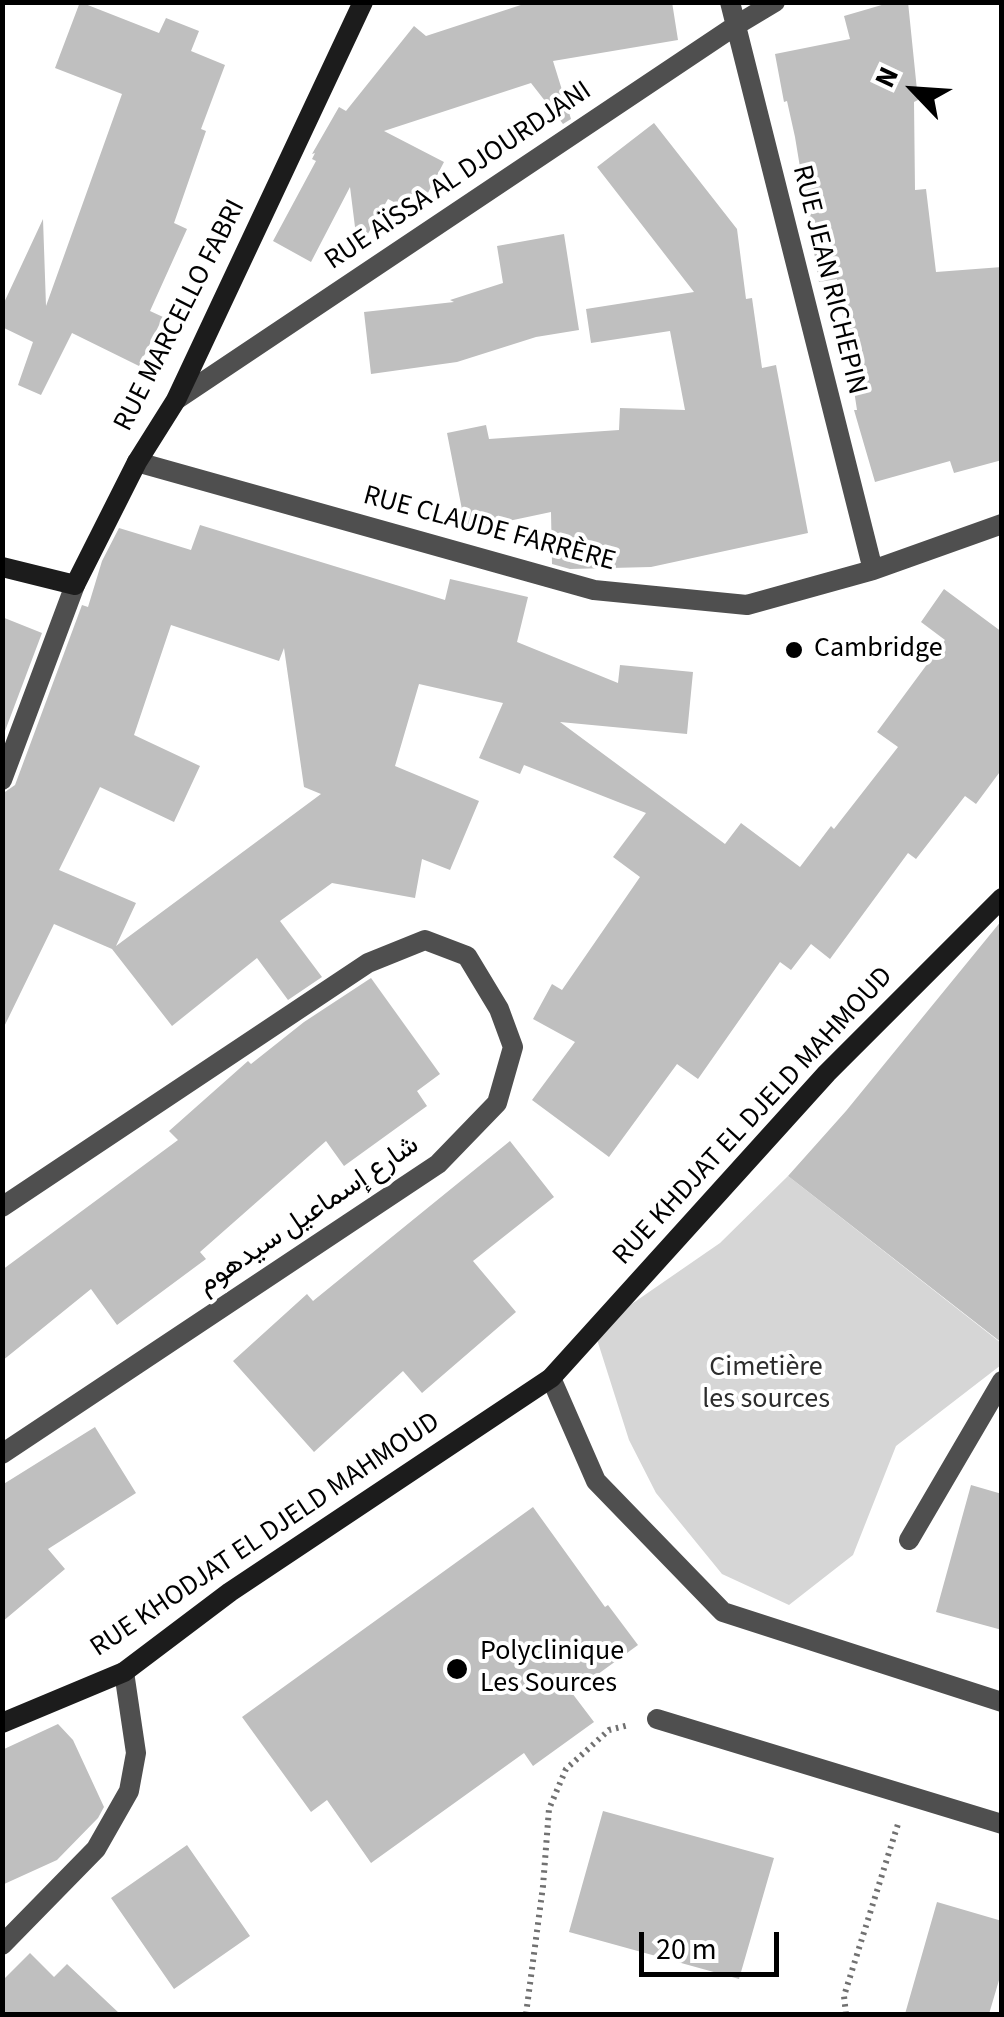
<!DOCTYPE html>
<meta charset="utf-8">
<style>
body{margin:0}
#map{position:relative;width:1004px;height:2017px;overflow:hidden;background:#fff;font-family:"Source Sans 3",sans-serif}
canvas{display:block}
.frame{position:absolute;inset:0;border:5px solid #000;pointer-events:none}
.north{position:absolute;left:864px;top:40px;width:100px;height:100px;-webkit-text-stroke:8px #fff;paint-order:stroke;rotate:295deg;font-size:28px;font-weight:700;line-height:40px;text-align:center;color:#000}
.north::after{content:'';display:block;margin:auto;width:35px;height:45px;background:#000;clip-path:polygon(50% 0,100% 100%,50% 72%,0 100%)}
.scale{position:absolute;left:639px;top:1932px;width:140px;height:45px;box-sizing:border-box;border:5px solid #000;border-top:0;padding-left:12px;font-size:30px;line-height:35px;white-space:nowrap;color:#000;-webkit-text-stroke:8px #fff;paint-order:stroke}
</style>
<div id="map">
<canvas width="1004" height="2017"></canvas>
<div class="frame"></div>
<div class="north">N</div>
<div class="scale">20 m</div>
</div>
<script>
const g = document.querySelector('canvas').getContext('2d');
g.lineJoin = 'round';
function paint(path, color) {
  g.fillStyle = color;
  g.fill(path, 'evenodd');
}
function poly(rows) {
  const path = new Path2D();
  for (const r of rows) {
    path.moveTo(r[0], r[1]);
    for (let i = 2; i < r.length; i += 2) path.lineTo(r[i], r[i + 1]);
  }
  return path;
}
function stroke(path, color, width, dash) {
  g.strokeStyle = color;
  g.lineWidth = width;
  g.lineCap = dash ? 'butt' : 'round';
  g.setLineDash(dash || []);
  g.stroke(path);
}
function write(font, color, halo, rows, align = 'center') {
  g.font = font + ' "Source Sans 3",Vazirmatn,sans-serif';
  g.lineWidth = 8;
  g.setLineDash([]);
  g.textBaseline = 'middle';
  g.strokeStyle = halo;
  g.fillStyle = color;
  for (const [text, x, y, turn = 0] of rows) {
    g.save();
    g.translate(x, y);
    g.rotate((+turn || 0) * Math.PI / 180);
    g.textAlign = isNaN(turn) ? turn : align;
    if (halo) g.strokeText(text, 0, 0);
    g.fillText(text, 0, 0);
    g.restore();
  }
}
paint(poly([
 [788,1176,1001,1343,1001,1365,896,1446,853,1555,789,1605,722,1574,656,1493,629,1440,594,1330,720,1243]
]), '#d6d6d6');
paint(poly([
 [80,2,159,33,166,18,199,31,191,51,225,65,201,129,206,131,174,223,187,229,150,311,163,317,139,366,72,333,41,395,18,385,33,342,2,327,2,307,43,219,46,306,122,94,55,68],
 [530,2,672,2,678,40,553,61,571,119,563,124,531,83,384,131,444,162,417,214,388,199,358,251,350,187,311,262,273,241,316,161,312,159,315,153,312,154,339,107,346,111,414,26,426,36],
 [892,2,908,2,918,100,914,102,915,190,926,189,936,272,1002,267,1002,460,954,473,950,461,875,482,854,410,857,410,837,279,819,282,795,137,787,101,784,102,775,54,850,39,844,16],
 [654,123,737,229,746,299,752,298,762,368,776,365,808,533,651,567,570,569,552,564,551,512,466,530,447,433,486,425,489,439,619,430,620,408,685,410,670,331,591,343,586,309,694,292,597,167],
 [564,234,579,330,536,337,457,362,371,374,364,312,454,302,450,300,503,283,497,246],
 [200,525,445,600,450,579,528,597,517,642,618,683,620,665,693,672,687,734,560,722,725,844,741,823,800,867,831,826,834,829,898,747,877,732,945,640,921,622,944,589,1002,632,1002,769,976,804,965,796,916,859,908,853,830,959,811,944,791,970,780,962,698,1079,677,1064,609,1157,532,1100,575,1042,533,1019,552,984,562,990,640,877,613,857,646,813,524,765,520,774,479,758,503,703,419,684,395,766,479,801,450,870,422,859,415,898,332,883,280,921,322,977,288,1000,257,958,172,1026,112,949,54,924,2,1031,2,794,15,785,82,605,88,607,102,561,119,528,191,550],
 [171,625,279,661,284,648,304,787,321,794,116,946,136,903,59,870,100,787,174,822,200,766,134,735],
 [2,617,42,633,2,739],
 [1002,920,1002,1343,788,1176,846,1111],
 [371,978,440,1074,417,1091,427,1106,344,1166,326,1141,200,1252,206,1259,117,1325,91,1289,2,1361,2,1270,178,1140,169,1131,248,1061,251,1064,304,1022],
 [510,1141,554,1197,473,1261,516,1312,422,1393,403,1371,314,1452,233,1361,307,1294,313,1301],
 [95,1427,136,1493,48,1549,65,1569,2,1622,2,1485],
 [971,1485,1002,1494,1002,1630,936,1612],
 [533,1507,605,1607,608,1605,638,1645,572,1693,594,1722,533,1766,524,1753,371,1863,327,1800,311,1812,242,1717],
 [58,1724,73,1740,104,1807,98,1818,57,1860,2,1885,2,1750],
 [603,1811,774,1858,739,1979,569,1932],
 [187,1845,250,1936,174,1989,111,1898],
 [937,1902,1002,1921,1002,1970,989,2014,905,2014],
 [30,1953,54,1977,67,1964,120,2014,2,2014,2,1981]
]), '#bfbfbf');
stroke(poly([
 [526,2014,543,1886,549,1809,566,1769,609,1730,629,1725],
 [846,2014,844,1996,898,1824]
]), '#717171', 6, [2.5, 5]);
stroke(poly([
 [657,1719,1002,1824]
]), '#4f4f4f', 20);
stroke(poly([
 [730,2,873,570],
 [176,400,735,26,775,2],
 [137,462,594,590,747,605,873,570,1002,524],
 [2,780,75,585],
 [2,1207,368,963,425,940,467,956,499,1009,513,1047,497,1103,438,1164,2,1454],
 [551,1378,596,1481,723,1612,1002,1702],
 [909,1540,1002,1381],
 [2,1945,96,1849,129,1791,136,1753,124,1672]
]), '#4f4f4f', 20);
stroke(poly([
 [2,567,75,585,137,462,176,400,363,2],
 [2,1723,124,1672,230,1592,551,1378,827,1073,1002,898]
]), '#1c1c1c', 20);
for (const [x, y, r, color] of [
 [794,650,10,"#000"],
 [457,1669,12,"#000"]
]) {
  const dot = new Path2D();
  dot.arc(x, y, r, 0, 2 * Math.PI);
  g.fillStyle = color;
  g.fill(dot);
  stroke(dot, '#fff', 4);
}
write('28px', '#000', '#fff', [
 ["RUE AÏSSA AL DJOURDJANI",459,177,-34],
 ["RUE JEAN RICHEPIN",828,280,76],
 ["RUE MARCELLO FABRI",181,316,-63],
 ["RUE CLAUDE FARRÈRE",489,530,15],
 ["RUE KHDJAT EL DJELD MAHMOUD",754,1117,-47],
 ["شارع إسماعيل سيدهوم",309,1216,-34],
 ["RUE KHODJAT EL DJELD MAHMOUD",266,1536,-34]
]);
write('28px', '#000', '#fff', [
 ["Cambridge",814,650],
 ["Polyclinique",480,1653],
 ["Les Sources",480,1685]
], 'left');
write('28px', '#2d2d2d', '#fff', [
 ["Cimetière",766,1369],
 ["les sources",766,1401]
]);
</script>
